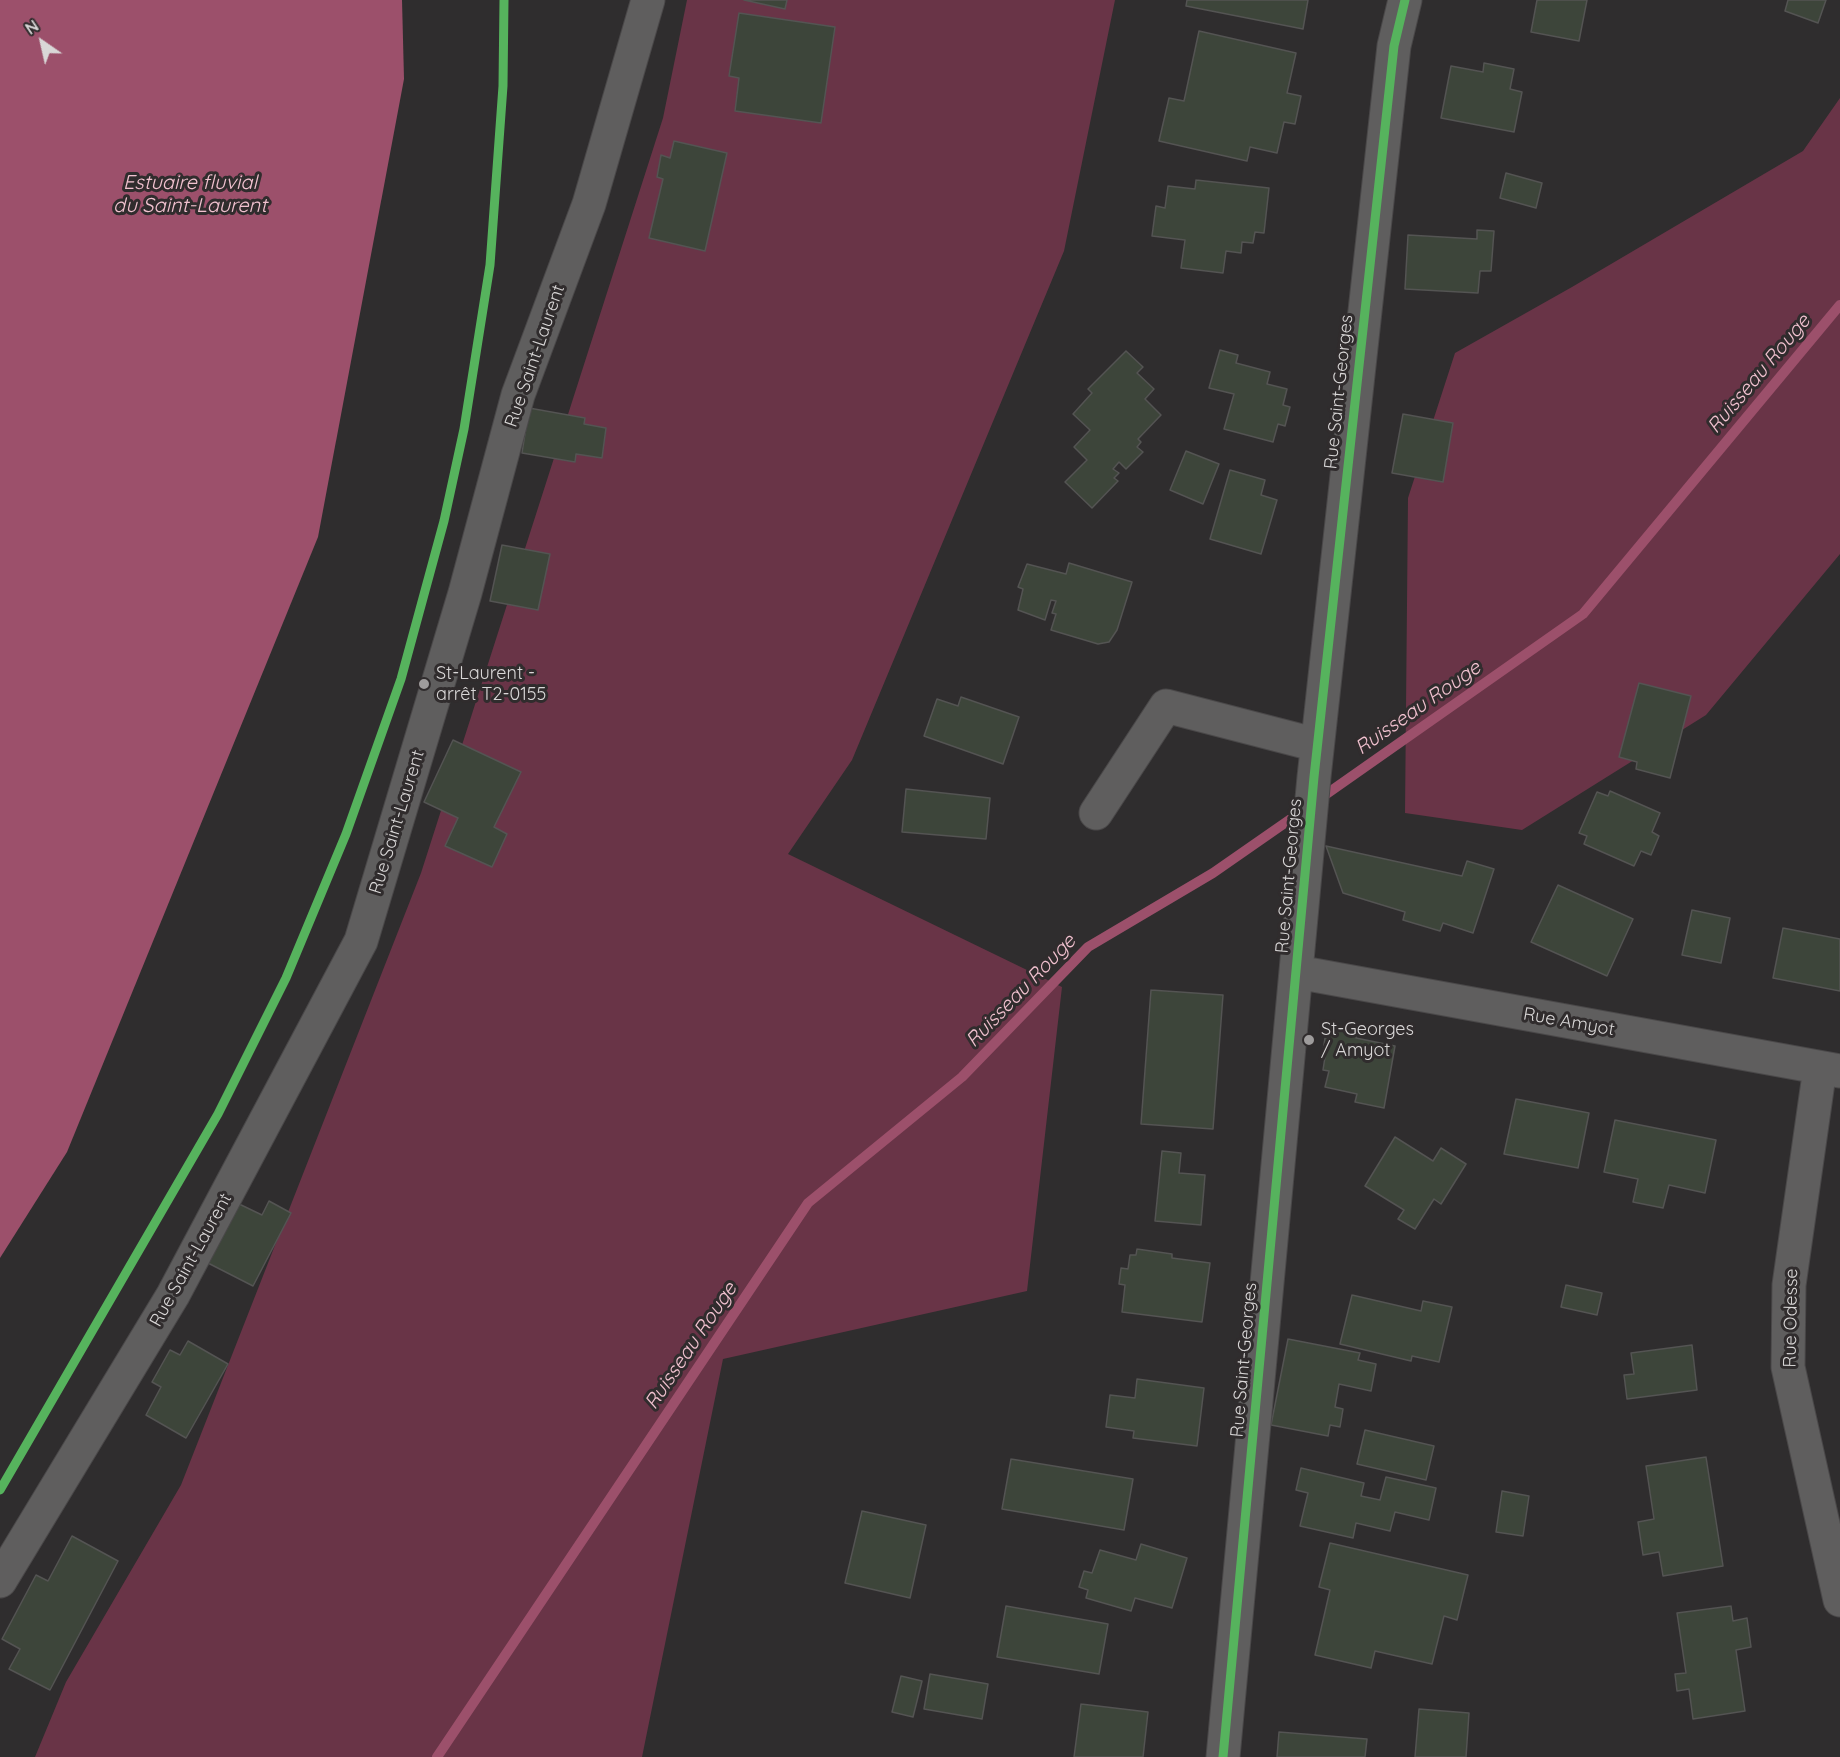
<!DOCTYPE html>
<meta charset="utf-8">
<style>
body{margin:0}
#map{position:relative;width:1840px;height:1757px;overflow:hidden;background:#2f2d2e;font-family:Quicksand,sans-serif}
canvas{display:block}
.north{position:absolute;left:12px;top:12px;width:60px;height:60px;-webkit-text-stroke:4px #302c2d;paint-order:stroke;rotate:326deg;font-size:16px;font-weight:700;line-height:24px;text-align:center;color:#d9d7d7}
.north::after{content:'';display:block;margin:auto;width:21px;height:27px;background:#d9d7d7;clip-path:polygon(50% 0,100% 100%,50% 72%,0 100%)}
</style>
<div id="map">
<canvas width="1840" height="1757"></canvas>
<div class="north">N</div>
</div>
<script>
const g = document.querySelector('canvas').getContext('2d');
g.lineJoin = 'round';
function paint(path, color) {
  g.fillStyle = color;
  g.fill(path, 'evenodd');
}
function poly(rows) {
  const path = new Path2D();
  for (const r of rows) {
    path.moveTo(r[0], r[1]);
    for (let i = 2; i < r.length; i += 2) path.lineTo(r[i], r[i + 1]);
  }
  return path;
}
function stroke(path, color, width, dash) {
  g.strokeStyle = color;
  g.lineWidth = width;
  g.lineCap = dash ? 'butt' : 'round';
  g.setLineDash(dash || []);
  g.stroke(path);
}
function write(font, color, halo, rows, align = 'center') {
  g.font = font + ' Quicksand,sans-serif';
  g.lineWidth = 6;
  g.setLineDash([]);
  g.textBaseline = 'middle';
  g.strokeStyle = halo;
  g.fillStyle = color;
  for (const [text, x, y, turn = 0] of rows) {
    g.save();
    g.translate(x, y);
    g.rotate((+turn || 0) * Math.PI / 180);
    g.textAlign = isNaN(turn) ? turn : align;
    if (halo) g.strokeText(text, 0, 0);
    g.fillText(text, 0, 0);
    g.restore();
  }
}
paint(poly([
 [687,0,1115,0,1064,251,852,760,788,854,1062,987,1027,1291,723,1359,642,1757,35,1757,66,1682,181,1485,421,873,663,118],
 [1840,98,1840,554,1706,715,1522,830,1405,813,1408,498,1455,353,1572,287,1803,151]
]), '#693447');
paint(poly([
 [0,0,402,0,404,79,318,537,67,1152,0,1258]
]), '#9c506b');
stroke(poly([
 [1318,800,1583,614,1840,305],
 [437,1757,808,1203,962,1077,1088,947,1213,873,1305,809]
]), '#9c506b', 10);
const building = poly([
 [744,0,787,0,785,9,744,0],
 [1187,0,1308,0,1303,29,1186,6,1187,0],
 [1537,0,1587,0,1579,41,1531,32,1537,0],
 [1788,0,1826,0,1818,23,1785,11,1788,0],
 [739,13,835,27,821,123,735,111,739,78,729,76,739,13],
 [1199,31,1296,53,1287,93,1301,96,1295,124,1284,122,1277,153,1250,147,1247,161,1159,141,1169,98,1184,101,1199,31],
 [1484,63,1514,69,1510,89,1522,92,1514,132,1441,118,1451,66,1483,72,1484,63],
 [674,141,727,153,705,251,649,238,663,179,657,177,661,155,670,158,674,141],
 [1506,173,1542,183,1536,208,1500,198,1506,173],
 [1196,180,1269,188,1264,233,1255,232,1253,243,1242,242,1241,253,1226,251,1223,273,1181,268,1185,240,1152,236,1156,206,1165,208,1168,186,1195,189,1196,180],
 [1477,230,1494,231,1491,271,1480,271,1478,293,1405,289,1408,235,1477,239,1477,230],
 [1220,350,1238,355,1236,363,1270,372,1267,384,1287,389,1283,405,1290,407,1285,426,1278,424,1273,442,1224,429,1234,394,1209,388,1220,350],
 [1126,351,1143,367,1137,373,1154,389,1145,399,1161,415,1138,439,1141,442,1137,447,1143,452,1126,469,1119,462,1113,469,1119,473,1114,478,1118,481,1092,508,1065,482,1087,460,1074,447,1090,430,1073,414,1092,393,1088,389,1126,351],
 [529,408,585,418,584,424,606,428,602,458,576,454,575,462,522,453,529,408],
 [1403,414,1453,423,1443,482,1392,473,1403,414],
 [1186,451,1219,464,1203,504,1170,490,1186,451],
 [1230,470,1265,480,1261,495,1277,500,1261,554,1210,539,1230,470],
 [502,545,550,554,538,610,490,601,502,545],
 [1069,563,1132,582,1117,630,1109,642,1098,644,1051,630,1056,614,1052,613,1056,601,1051,600,1045,620,1018,610,1023,589,1018,587,1027,564,1066,574,1069,563],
 [1639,683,1691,696,1670,778,1636,769,1637,762,1619,757,1639,683],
 [961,697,1019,717,1003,764,924,736,937,699,958,706,961,697],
 [453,740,521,772,494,827,507,834,492,867,445,846,458,818,424,802,453,740],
 [906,789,990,798,986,839,902,832,906,789],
 [1610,791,1660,813,1652,832,1659,836,1651,855,1641,851,1634,866,1584,844,1587,836,1579,833,1597,792,1608,796,1610,791],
 [1326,846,1462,876,1467,861,1494,869,1473,933,1443,923,1440,931,1403,920,1405,912,1343,893,1326,846],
 [1558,885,1633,919,1607,976,1531,942,1558,885],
 [1692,910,1730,918,1721,963,1682,955,1692,910],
 [1783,928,1840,939,1840,991,1773,978,1783,928],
 [1151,990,1223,995,1213,1129,1141,1124,1151,990],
 [1342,1028,1357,1031,1356,1038,1395,1046,1384,1108,1355,1102,1357,1094,1325,1087,1329,1071,1323,1070,1325,1057,1322,1057,1325,1038,1342,1028],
 [1516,1099,1589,1113,1578,1168,1504,1154,1516,1099],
 [1615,1120,1716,1140,1705,1193,1669,1185,1663,1208,1633,1202,1638,1179,1604,1172,1615,1120],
 [1395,1137,1433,1161,1441,1148,1466,1164,1441,1204,1434,1199,1415,1229,1398,1219,1404,1210,1365,1186,1395,1137],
 [1162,1151,1181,1153,1179,1173,1205,1175,1201,1225,1155,1221,1162,1151],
 [269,1201,291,1213,253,1286,206,1262,237,1203,262,1215,269,1201],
 [1137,1249,1172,1254,1172,1258,1210,1263,1202,1322,1122,1312,1125,1285,1119,1284,1121,1268,1128,1269,1130,1255,1136,1255,1137,1249],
 [1566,1285,1602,1293,1597,1315,1561,1307,1566,1285],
 [1352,1295,1421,1311,1423,1301,1452,1307,1439,1362,1412,1356,1411,1361,1340,1344,1352,1295],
 [1288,1339,1360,1353,1358,1360,1376,1364,1371,1391,1339,1384,1335,1407,1343,1409,1340,1427,1330,1425,1328,1436,1271,1425,1288,1339],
 [188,1341,228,1364,186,1438,146,1415,161,1387,152,1382,170,1350,180,1355,188,1341],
 [1692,1345,1697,1390,1627,1399,1624,1375,1634,1374,1631,1353,1692,1345],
 [1137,1379,1204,1388,1197,1446,1133,1438,1134,1431,1106,1427,1110,1395,1135,1398,1137,1379],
 [1365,1430,1434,1446,1426,1480,1357,1464,1365,1430],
 [1706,1457,1723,1566,1663,1576,1659,1552,1643,1555,1638,1522,1654,1519,1646,1466,1706,1457],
 [1011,1459,1133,1479,1124,1530,1002,1509,1011,1459],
 [1301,1468,1364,1483,1361,1496,1380,1500,1386,1477,1436,1488,1429,1520,1395,1512,1390,1531,1356,1523,1353,1538,1300,1526,1308,1493,1296,1490,1301,1468],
 [1502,1491,1529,1496,1523,1536,1496,1532,1502,1491],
 [862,1511,926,1525,910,1598,845,1583,862,1511],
 [72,1536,118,1561,50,1690,9,1669,20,1649,2,1639,36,1575,48,1581,72,1536],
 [1330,1543,1468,1575,1457,1620,1444,1616,1432,1664,1375,1651,1371,1668,1315,1655,1330,1590,1319,1587,1330,1543],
 [1141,1544,1187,1558,1172,1608,1135,1598,1131,1611,1086,1598,1088,1590,1079,1587,1084,1571,1092,1573,1100,1550,1136,1560,1141,1544],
 [1006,1606,1108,1624,1099,1674,997,1657,1006,1606],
 [1731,1606,1733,1621,1747,1618,1751,1647,1736,1650,1745,1711,1693,1719,1689,1689,1677,1691,1675,1674,1686,1673,1677,1613,1731,1606],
 [930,1674,988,1684,982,1719,924,1709,930,1674],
 [901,1676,922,1681,913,1717,892,1712,901,1676],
 [1081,1704,1148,1712,1143,1757,1074,1757,1081,1704],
 [1419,1709,1469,1713,1466,1757,1415,1757,1419,1709],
 [1279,1732,1367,1739,1365,1757,1277,1757,1279,1732]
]);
paint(building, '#3d453a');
stroke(building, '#545453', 1.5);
const minor = poly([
 [1096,813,1166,706,1317,745],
 [1297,972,1840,1071],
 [1820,1068,1789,1285,1788,1367,1840,1600],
 [0,1581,173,1295,361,941,465,593,518,395,589,204,648,0],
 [1223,1757,1314,777,1394,46,1405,0]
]);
stroke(minor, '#4a4849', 35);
stroke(minor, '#5f5e5e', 33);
stroke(poly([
 [0,1490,218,1114,286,978,346,834,401,679,444,521,464,429,490,265,503,86,504,0],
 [1223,1757,1314,777,1394,46,1405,0]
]), '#56b35d', 9);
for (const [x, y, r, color] of [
 [424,684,6,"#9e9c9c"],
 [1309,1040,6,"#9e9c9c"]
]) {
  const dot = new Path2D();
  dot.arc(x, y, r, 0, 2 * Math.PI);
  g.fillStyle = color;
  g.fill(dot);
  stroke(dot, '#302c2d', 2);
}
write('18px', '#d9d7d7', '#302c2d', [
 ["Rue Saint-Laurent",535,356,-71],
 ["Rue Saint-Georges",1339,392,-84],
 ["Rue Saint-Laurent",397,822,-73],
 ["Rue Saint-Georges",1289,876,-85],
 ["Rue Amyot",1569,1022,10],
 ["Rue Saint-Laurent",191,1260,-61],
 ["Rue Odesse",1791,1318,-89],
 ["Rue Saint-Georges",1244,1360,-85]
]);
write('18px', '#d9d7d7', '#302c2d', [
 ["St-Laurent -",436,674],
 ["arrêt T2-0155",436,695],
 ["St-Georges",1321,1030],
 ["/ Amyot",1321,1051]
], 'left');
write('italic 20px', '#f2c2d0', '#302c2d', [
 ["Estuaire fluvial",190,183],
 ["du Saint-Laurent",190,206],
 ["Ruisseau Rouge",1759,374,-50],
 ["Ruisseau Rouge",1418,708,-35],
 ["Ruisseau Rouge",1021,991,-46],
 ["Ruisseau Rouge",691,1346,-56]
]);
</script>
